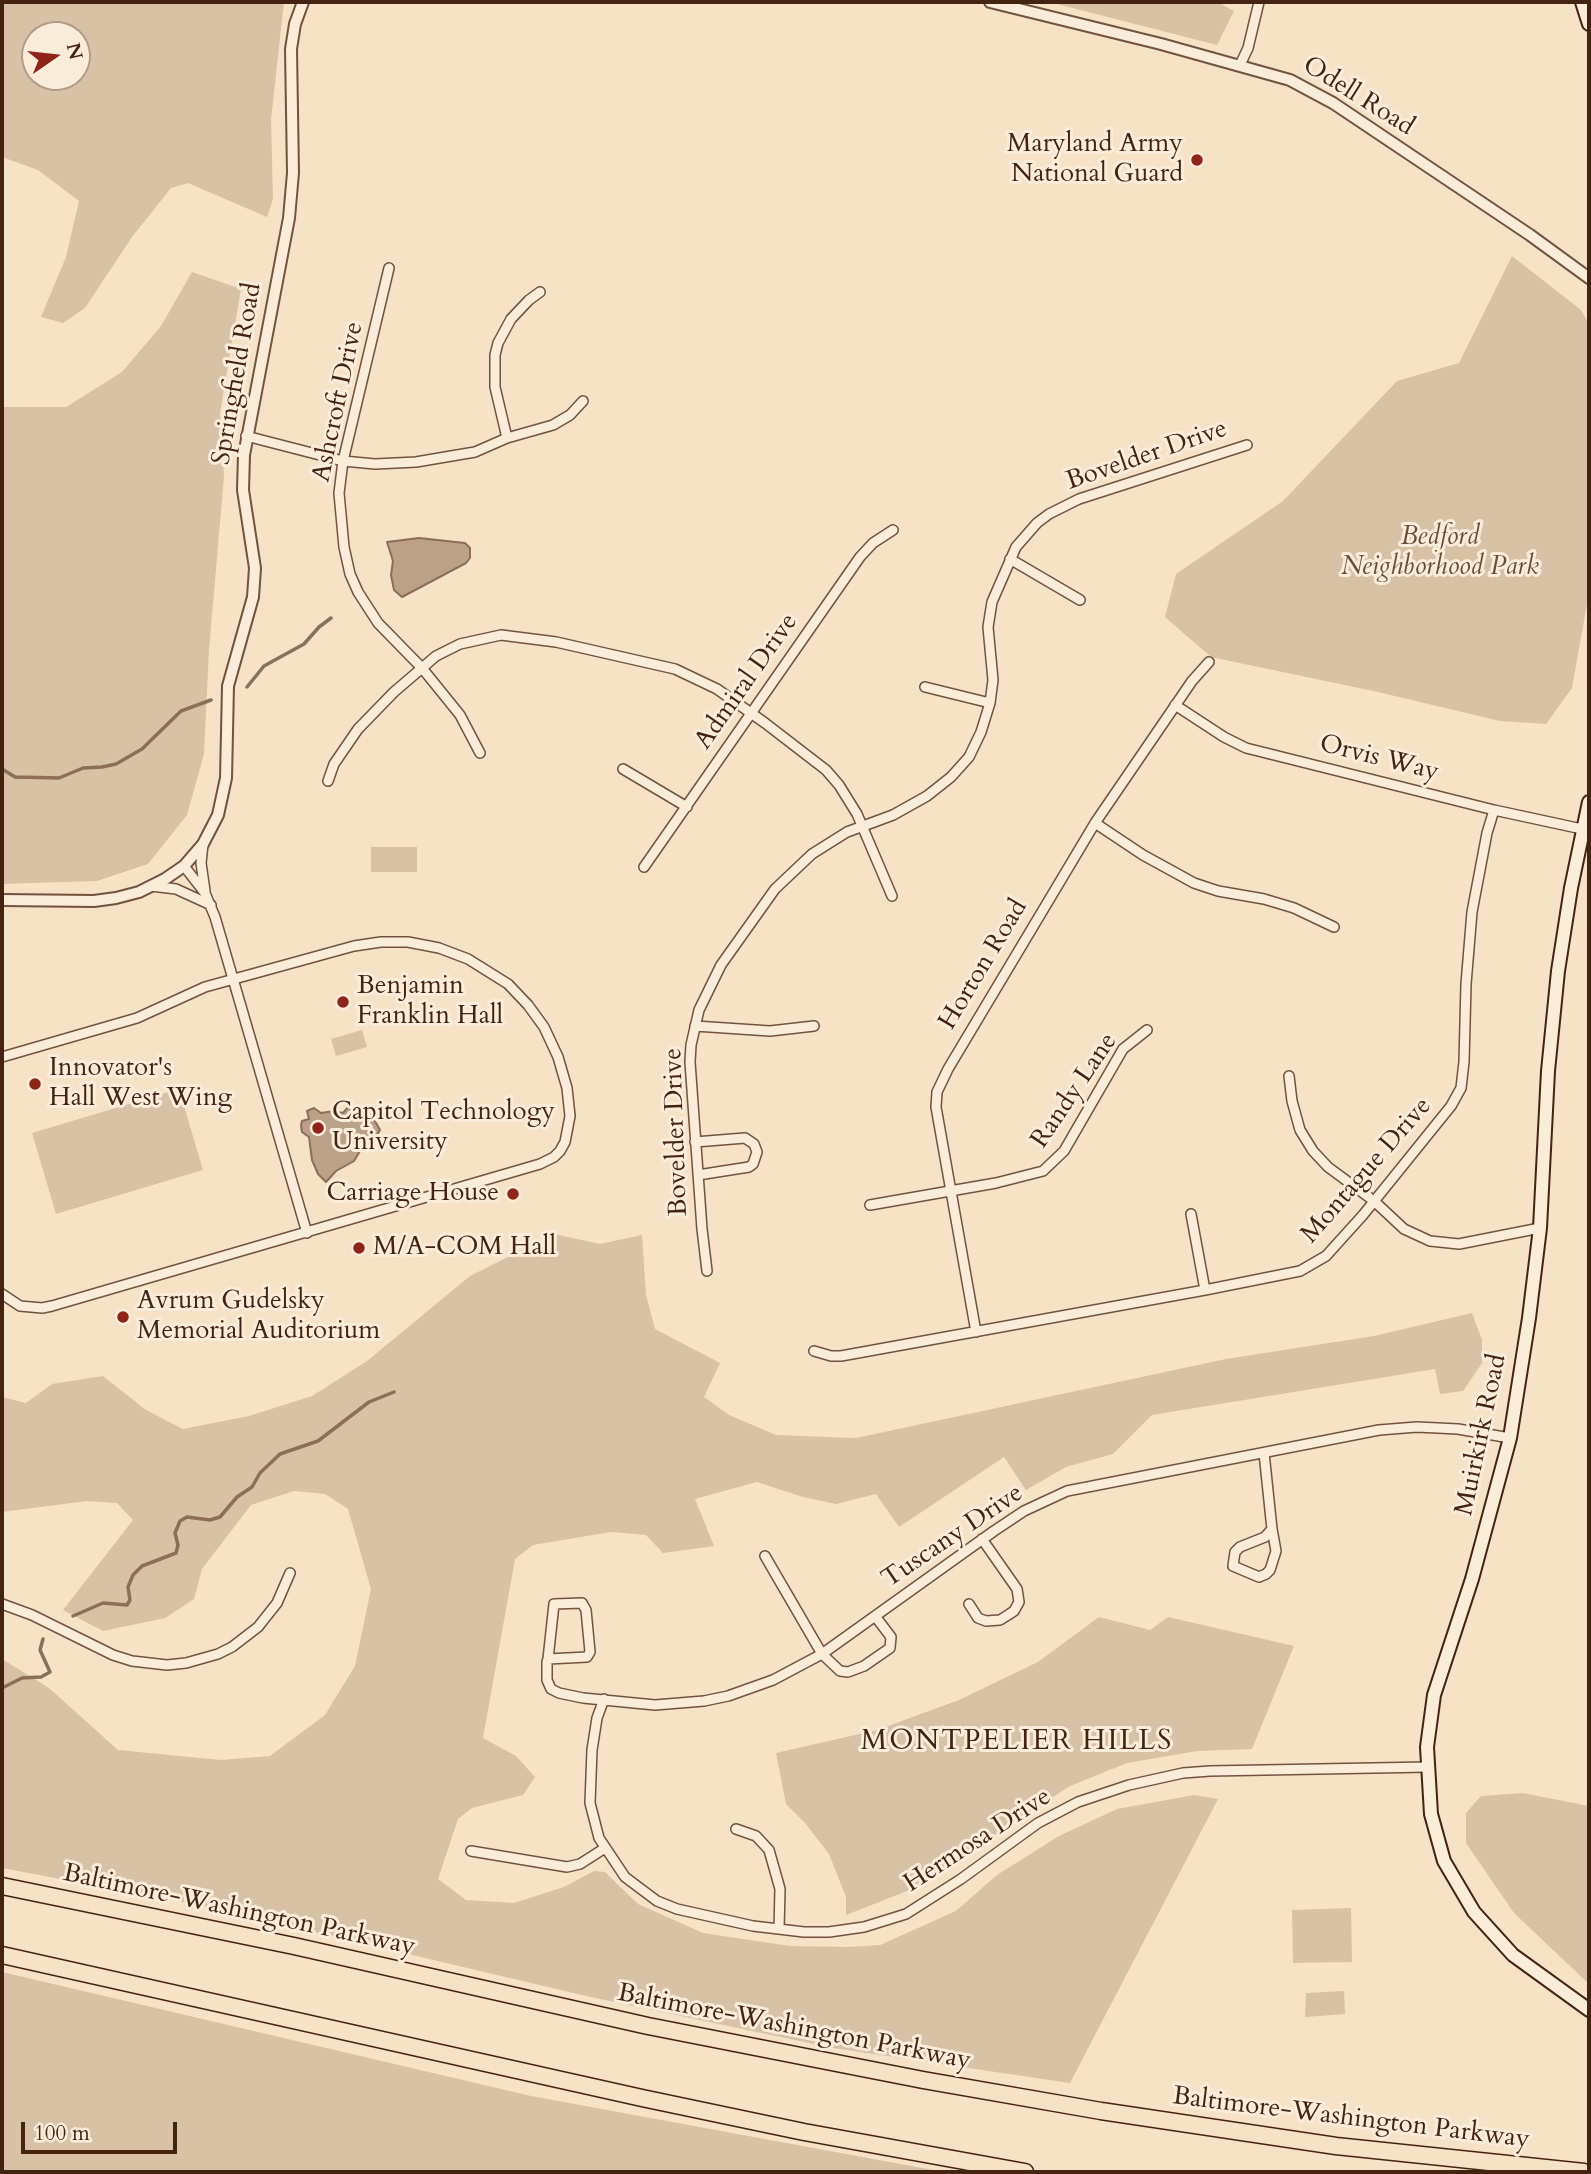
<!DOCTYPE html>
<style>
body{margin:0}
#map{position:relative;width:1591px;height:2174px;overflow:hidden;background:#f6e2c5;font-family:Cardo,serif}
canvas{display:block}
.frame{position:absolute;inset:0;border:4px solid #452311;pointer-events:none}
.north{position:absolute;left:21px;top:21px;width:70px;height:70px;box-sizing:border-box;background:#f9ecd9;border:2px solid #b19c89;border-radius:50%;rotate:76deg;font-size:19px;font-weight:700;line-height:28px;text-align:center;color:#452311}
.north::after{content:'';display:block;margin:auto;width:24px;height:32px;background:#8f2418;clip-path:polygon(50% 0,100% 100%,50% 72%,0 100%)}
.scale{position:absolute;left:21px;top:2122px;width:156px;height:32px;box-sizing:border-box;border:4px solid #452311;border-top:0;padding-left:9px;font-size:21px;line-height:24px;white-space:nowrap;color:#452311;-webkit-text-stroke:5px #f9ecd9;paint-order:stroke}
</style>
<div id="map">
<canvas width="1591" height="2174"></canvas>
<div class="frame"></div>
<div class="north">N</div>
<div class="scale">100 m</div>
</div>
<script>
const g = document.querySelector('canvas').getContext('2d');
g.lineJoin = 'round';
function paint(path, color) {
  g.fillStyle = color;
  g.fill(path, 'evenodd');
}
function poly(rows) {
  const path = new Path2D();
  for (const r of rows) {
    path.moveTo(r[0], r[1]);
    for (let i = 2; i < r.length; i += 2) path.lineTo(r[i], r[i + 1]);
  }
  return path;
}
function stroke(path, color, width, dash) {
  g.strokeStyle = color;
  g.lineWidth = width;
  g.lineCap = dash ? 'butt' : 'round';
  g.setLineDash(dash || []);
  g.stroke(path);
}
function write(font, color, halo, rows, align = 'center') {
  g.font = font + ' Cardo,serif';
  g.lineWidth = 6;
  g.setLineDash([]);
  g.textBaseline = 'middle';
  g.strokeStyle = halo;
  g.fillStyle = color;
  for (const [text, x, y, turn = 0] of rows) {
    g.save();
    g.translate(x, y);
    g.rotate((+turn || 0) * Math.PI / 180);
    g.textAlign = isNaN(turn) ? turn : align;
    if (halo) g.strokeText(text, 0, 0);
    g.fillText(text, 0, 0);
    g.restore();
  }
}
paint(poly([
 [2,2,284,2,271,120,273,199,267,217,188,183,171,188,132,237,85,308,63,323,41,317,66,257,79,201,38,170,2,157],
 [35,35,77,35,77,77,35,77],
 [1049,2,1217,2,1234,11,1217,45],
 [1512,256,1581,310,1589,324,1589,593,1572,688,1546,724,1500,721,1378,692,1211,657,1165,617,1176,574,1283,501,1397,381,1459,363],
 [192,272,241,289,220,413,224,476,209,650,204,754,187,815,148,864,97,881,2,884,2,407,66,407,122,372,161,326],
 [371,847,417,847,417,872,371,872],
 [362,1030,367,1047,336,1056,331,1039],
 [179,1089,203,1170,56,1214,32,1133],
 [554,1234,600,1244,642,1235,646,1295,655,1329,720,1363,704,1397,729,1415,776,1435,856,1438,1226,1359,1374,1336,1472,1313,1482,1340,1482,1363,1463,1391,1440,1394,1435,1369,1152,1415,1113,1454,1066,1467,1026,1490,1004,1457,899,1527,876,1494,836,1504,803,1497,757,1482,695,1499,714,1546,663,1553,646,1535,611,1532,533,1545,515,1559,483,1738,516,1756,535,1777,523,1795,472,1808,458,1819,438,1879,466,1900,514,1903,564,1887,594,1871,605,1872,638,1904,703,1933,790,1946,848,1947,880,1945,956,1911,997,1875,1059,1836,1117,1809,1194,1795,1218,1799,1070,2083,833,2048,586,1996,209,1907,2,1868,2,1659,49,1688,118,1750,221,1760,270,1756,325,1715,355,1666,371,1589,348,1509,325,1494,294,1491,251,1505,202,1569,194,1599,165,1618,103,1631,63,1610,133,1520,117,1503,87,1501,2,1512,2,1397,26,1403,52,1384,103,1376,146,1410,183,1429,249,1416,312,1396,367,1361,470,1276],
 [1099,1617,1150,1630,1168,1617,1294,1646,1252,1749,1197,1751,1127,1763,1070,1786,995,1835,930,1882,846,1915,846,1897,829,1854,805,1823,786,1804,776,1753,877,1730,959,1700,1038,1662],
 [1523,1793,1589,1806,1589,1984,1514,1913,1466,1843,1466,1813,1481,1796],
 [1351,1908,1352,1962,1293,1963,1292,1910],
 [2,1972,531,2096,944,2172,2,2172],
 [1344,1991,1345,2014,1305,2017,1306,1993]
]), '#d8c2a6');
const water = poly([
 [419,538,465,543,470,548,470,558,466,563,402,597,394,590,391,575,393,561,387,542,419,538],
 [349,1106,351,1110,359,1107,371,1114,380,1130,375,1138,363,1146,354,1161,336,1171,326,1182,318,1174,312,1160,309,1137,302,1132,301,1125,302,1121,309,1119,307,1111,314,1108,321,1113,334,1111,343,1113,349,1106]
]);
paint(water, '#baa188');
stroke(water, '#8b6f58', 2);
stroke(poly([
 [247,687,264,666,304,644,319,627,331,618],
 [2,769,15,777,59,778,83,768,102,767,116,764,142,749,181,711,211,700],
 [73,1616,103,1603,127,1605,130,1600,128,1587,133,1575,142,1566,176,1553,178,1545,175,1533,180,1521,187,1517,210,1520,220,1517,237,1497,252,1487,260,1473,280,1454,318,1441,369,1402,394,1392],
 [2,1688,22,1678,41,1677,50,1672,40,1650,43,1639]
]), '#8b6f58', 3.5);
const minor = poly([
 [1240,65,1248,48,1259,2],
 [389,268,343,461,339,493,344,547,350,574,358,592,378,623,422,668,460,715,480,753],
 [246,436,343,461,375,464,416,462,475,452,507,438,553,425,570,415,583,401],
 [507,438,495,387,495,355,498,343,511,319,529,300,540,292],
 [1010,559,1080,600],
 [925,687,990,703],
 [1175,705,1224,737,1246,748,1494,810,1582,829],
 [623,769,687,807],
 [328,781,334,764,358,729,394,692,436,656,460,644,501,635,556,642,675,669,717,689,765,723,826,770,839,785,857,814,892,896],
 [1095,823,1143,855,1194,883,1218,891,1264,899,1294,908,1334,927],
 [203,844,201,863,205,891],
 [184,866,205,893,215,917,307,1233],
 [644,867,860,557,873,543,893,530],
 [151,886,176,889,211,905],
 [695,1026,770,1031,814,1026],
 [2,1057,137,1018,205,987,354,946,381,942,408,942,439,948,468,959,508,984,528,1005,544,1027,558,1057,567,1088,570,1116,565,1142,560,1151,554,1157,540,1164,52,1306,42,1308,20,1306,2,1294],
 [1289,1076,1292,1101,1300,1130,1313,1151,1328,1167,1374,1201,1404,1229,1430,1241,1459,1244,1540,1228],
 [695,1142,745,1138,754,1144,757,1152,753,1164,749,1167,698,1175],
 [870,1205,996,1183,1043,1171,1064,1151,1123,1049,1147,1030],
 [1191,1214,1205,1290],
 [707,1271,702,1229,690,1062,691,1045,699,1010,721,965,775,889,812,854,847,832,893,815,927,796,951,777,969,757,981,732,990,703,993,680,988,627,992,602,1016,547,1037,523,1049,514,1079,499,1247,445],
 [976,1332,936,1107,937,1092,948,1069,1095,823,1192,681,1209,662],
 [814,1351,831,1356,841,1356,1205,1290,1300,1271,1326,1256,1363,1215,1451,1106,1461,1088,1464,1062,1466,984,1472,912,1487,833,1494,810],
 [1264,1453,1272,1529,1265,1537,1240,1547,1235,1552,1233,1566,1259,1577,1266,1574,1270,1570,1276,1551,1272,1529],
 [765,1556,822,1654,840,1671,848,1672,864,1666,890,1648,891,1637,875,1616],
 [2,1604,32,1615,113,1655,132,1661,167,1665,186,1663,218,1654,232,1647,258,1627,277,1603,290,1573],
 [969,1604,978,1618,986,1621,1000,1620,1008,1615,1014,1611,1019,1602,1017,1589,982,1539],
 [548,1659,587,1657,590,1652,586,1610,582,1603,554,1604,548,1659,547,1662,547,1680,551,1689,559,1693,583,1698,655,1705,704,1701,728,1696,773,1680,822,1654,994,1531,1024,1511,1067,1491,1379,1430,1417,1427,1458,1429,1510,1438],
 [604,1699,597,1718,592,1750,590,1803,599,1838,625,1877,657,1901,677,1909,753,1926,804,1932,829,1932,864,1927,906,1914,961,1879,1038,1823,1078,1802,1129,1785,1183,1773,1210,1771,1428,1767],
 [736,1829,756,1836,769,1850,780,1889,779,1929],
 [471,1851,567,1867,580,1864,605,1848]
]);
const tertiary = poly([
 [990,2,1161,44,1290,80,1333,103,1530,235,1589,278],
 [2,900,94,901,116,898,139,892,165,879,184,866,203,844,218,815,226,778,228,686,253,597,255,568,243,490,244,455,289,218,293,173,291,49,295,24,303,2]
]);
const secondary = poly([
 [1582,2,1589,24],
 [1589,802,1571,888,1558,971,1548,1071,1540,1228,1529,1318,1510,1438,1472,1579,1434,1695,1427,1747,1431,1814,1444,1861,1474,1912,1513,1955,1589,2010]
]);
const motorway = poly([
 [2,1886,294,1946,648,2026,923,2080,1101,2111,1336,2146,1584,2172],
 [2,1955,642,2098,804,2132,1025,2172]
]);
stroke(minor, '#71533e', 12);
stroke(tertiary, '#71533e', 14);
stroke(secondary, '#452311', 16);
stroke(motorway, '#452311', 19);
stroke(minor, '#f9ecd9', 9);
stroke(tertiary, '#f9ecd9', 10);
stroke(secondary, '#f9ecd9', 12);
stroke(motorway, '#f6e2c5', 16);
for (const [x, y, r, color] of [
 [1197,160,7,"#8f2418"],
 [343,1002,7,"#8f2418"],
 [35,1084,7,"#8f2418"],
 [318,1128,7,"#8f2418"],
 [513,1194,7,"#8f2418"],
 [359,1248,7,"#8f2418"],
 [123,1317,7,"#8f2418"]
]) {
  const dot = new Path2D();
  dot.arc(x, y, r, 0, 2 * Math.PI);
  g.fillStyle = color;
  g.fill(dot);
  stroke(dot, '#f9ecd9', 2.5);
}
write('26px', '#452311', '#f9ecd9', [
 ["Odell Road",1358,97,32],
 ["Springfield Road",238,374,-80],
 ["Ashcroft Drive",339,402,-78],
 ["Bovelder Drive",1147,456,-19],
 ["Admiral Drive",747,682,-55],
 ["Orvis Way",1379,759,14],
 ["Horton Road",984,965,-59],
 ["Randy Lane",1075,1091,-56],
 ["Bovelder Drive",677,1132,-92],
 ["Montague Drive",1367,1171,-49],
 ["Muirkirk Road",1482,1435,-78],
 ["Tuscany Drive",953,1537,-34],
 ["Hermosa Drive",978,1841,-33],
 ["Baltimore-Washington Parkway",239,1911,12],
 ["Baltimore-Washington Parkway",794,2028,11],
 ["Baltimore-Washington Parkway",1351,2119,7]
]);
write('26px', '#452311', '#f9ecd9', [
 ["Maryland Army",1183,145,"right"],
 ["National Guard",1183,175,"right"],
 ["Benjamin",357,987],
 ["Franklin Hall",357,1017],
 ["Innovator's",49,1069],
 ["Hall West Wing",49,1099],
 ["Capitol Technology",332,1113],
 ["University",332,1143],
 ["Carriage House",499,1194,"right"],
 ["M/A-COM Hall",373,1248],
 ["Avrum Gudelsky",137,1302],
 ["Memorial Auditorium",137,1332]
], 'left');
write('italic 26px', '#6a4b36', '#f9ecd9', [
 ["Bedford",1440,538],
 ["Neighborhood Park",1440,568]
]);
g.letterSpacing = '2px';
write('28px', '#452311', '#f9ecd9', [
 ["MONTPELIER HILLS",1017,1743]
]);
g.letterSpacing = '0px';
</script>
